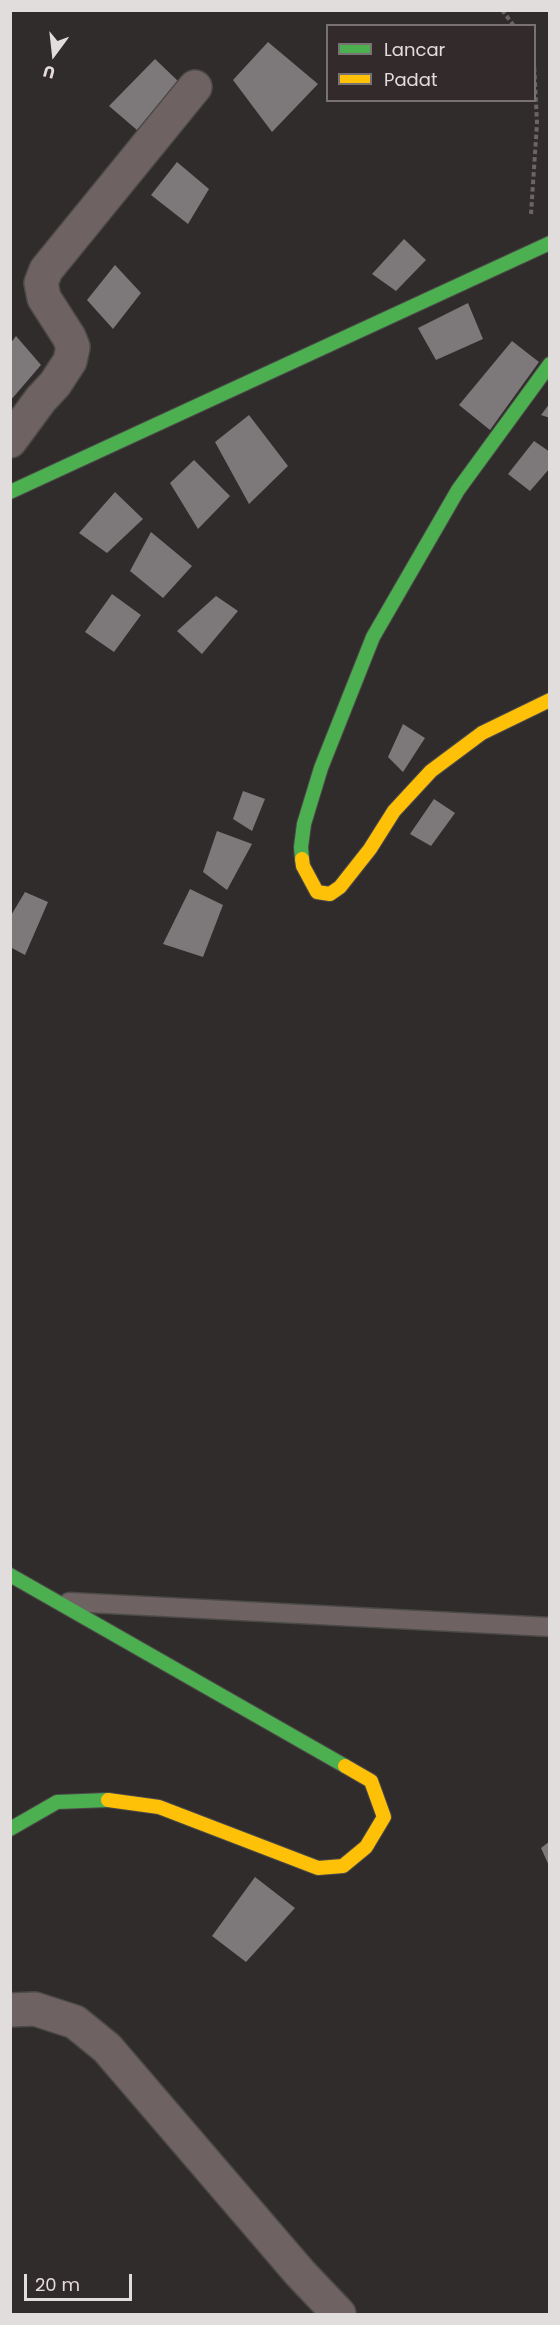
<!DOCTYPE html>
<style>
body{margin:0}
#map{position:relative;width:560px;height:2325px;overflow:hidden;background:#302c2c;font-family:Poppins,sans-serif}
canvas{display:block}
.frame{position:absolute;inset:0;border:12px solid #e2dddd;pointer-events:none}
.legend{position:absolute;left:326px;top:24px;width:210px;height:78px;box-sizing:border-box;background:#322a2b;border:2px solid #787272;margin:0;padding:8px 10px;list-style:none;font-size:18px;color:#e2dddd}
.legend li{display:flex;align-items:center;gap:12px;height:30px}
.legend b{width:30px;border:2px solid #787272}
.north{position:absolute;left:24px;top:24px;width:60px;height:60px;-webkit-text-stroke:4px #322a2b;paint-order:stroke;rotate:195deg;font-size:16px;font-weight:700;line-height:24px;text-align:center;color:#e2dddd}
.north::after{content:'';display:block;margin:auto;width:21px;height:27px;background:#e2dddd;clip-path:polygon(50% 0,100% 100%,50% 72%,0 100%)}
.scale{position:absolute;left:24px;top:2274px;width:108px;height:27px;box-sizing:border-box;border:3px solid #e2dddd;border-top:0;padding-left:8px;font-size:18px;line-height:21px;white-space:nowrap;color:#e2dddd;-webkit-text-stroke:4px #322a2b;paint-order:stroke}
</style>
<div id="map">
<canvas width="560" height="2325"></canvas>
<div class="frame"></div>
<ul class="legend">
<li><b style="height:8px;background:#4caf50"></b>Lancar</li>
<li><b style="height:8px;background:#ffc107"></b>Padat</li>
</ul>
<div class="north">U</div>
<div class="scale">20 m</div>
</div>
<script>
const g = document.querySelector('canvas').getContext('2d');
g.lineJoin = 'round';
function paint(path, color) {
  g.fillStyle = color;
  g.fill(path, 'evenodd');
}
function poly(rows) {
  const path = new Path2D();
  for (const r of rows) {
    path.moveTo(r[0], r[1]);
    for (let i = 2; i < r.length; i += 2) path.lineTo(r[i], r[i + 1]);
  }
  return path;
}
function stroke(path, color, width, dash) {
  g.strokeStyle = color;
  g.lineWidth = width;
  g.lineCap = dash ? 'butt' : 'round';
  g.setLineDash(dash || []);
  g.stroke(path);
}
paint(poly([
 [268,42,318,84,272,132,233,80],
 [155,59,178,81,137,130,109,106],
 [177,162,209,189,188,224,151,195],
 [404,239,426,260,396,291,372,274],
 [115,265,141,293,113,329,87,300],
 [468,303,483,339,436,360,418,328],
 [16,336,41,365,10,401,10,344],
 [512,341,539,362,490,430,459,405],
 [550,403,550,418,541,415],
 [249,415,288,466,249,504,215,442],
 [534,441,550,452,550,468,530,491,508,474],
 [194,460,230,496,198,529,170,483],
 [115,492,143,519,107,553,79,533],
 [151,532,192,566,163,598,130,571],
 [112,594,141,615,114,652,85,632],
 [216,596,238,611,202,654,177,631],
 [403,724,425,738,403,772,388,757],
 [243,791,265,799,252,831,233,819],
 [434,799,455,813,431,846,410,834],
 [217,831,252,844,227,890,203,872],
 [190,889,223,905,203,957,163,944],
 [25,892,48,902,25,955,10,947,10,917],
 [550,1841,550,1868,541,1848],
 [255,1877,295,1908,246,1962,212,1936]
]), '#7d797a');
const lane = poly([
 [69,1602,550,1627]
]);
const street = poly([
 [10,441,41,399,55,384,70,361,73,347,69,337,44,298,41,283,46,270,195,87],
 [10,2010,35,2009,75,2022,107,2048,300,2273,339,2314]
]);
const fast = poly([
 [10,492,550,243],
 [302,859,301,847,304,824,321,768,373,637,458,490,550,364],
 [10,1575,345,1766],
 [10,1829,57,1802,108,1800]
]);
const slow = poly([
 [302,859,303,866,317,892,330,894,340,887,370,849,394,811,431,771,482,733,550,700],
 [108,1800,159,1807,318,1868,343,1866,366,1847,384,1817,371,1781,345,1766]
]);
stroke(lane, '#4c4949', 21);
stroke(street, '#4c4949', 36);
stroke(fast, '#4c4949', 16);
stroke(slow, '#4c4949', 16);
stroke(poly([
 [502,10,514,26],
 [531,214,537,123,534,62]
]), '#6d6465', 4, [4.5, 3]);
stroke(lane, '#6f6263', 18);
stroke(street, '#6f6263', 33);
stroke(fast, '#4caf50', 14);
stroke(slow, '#ffc107', 14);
</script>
